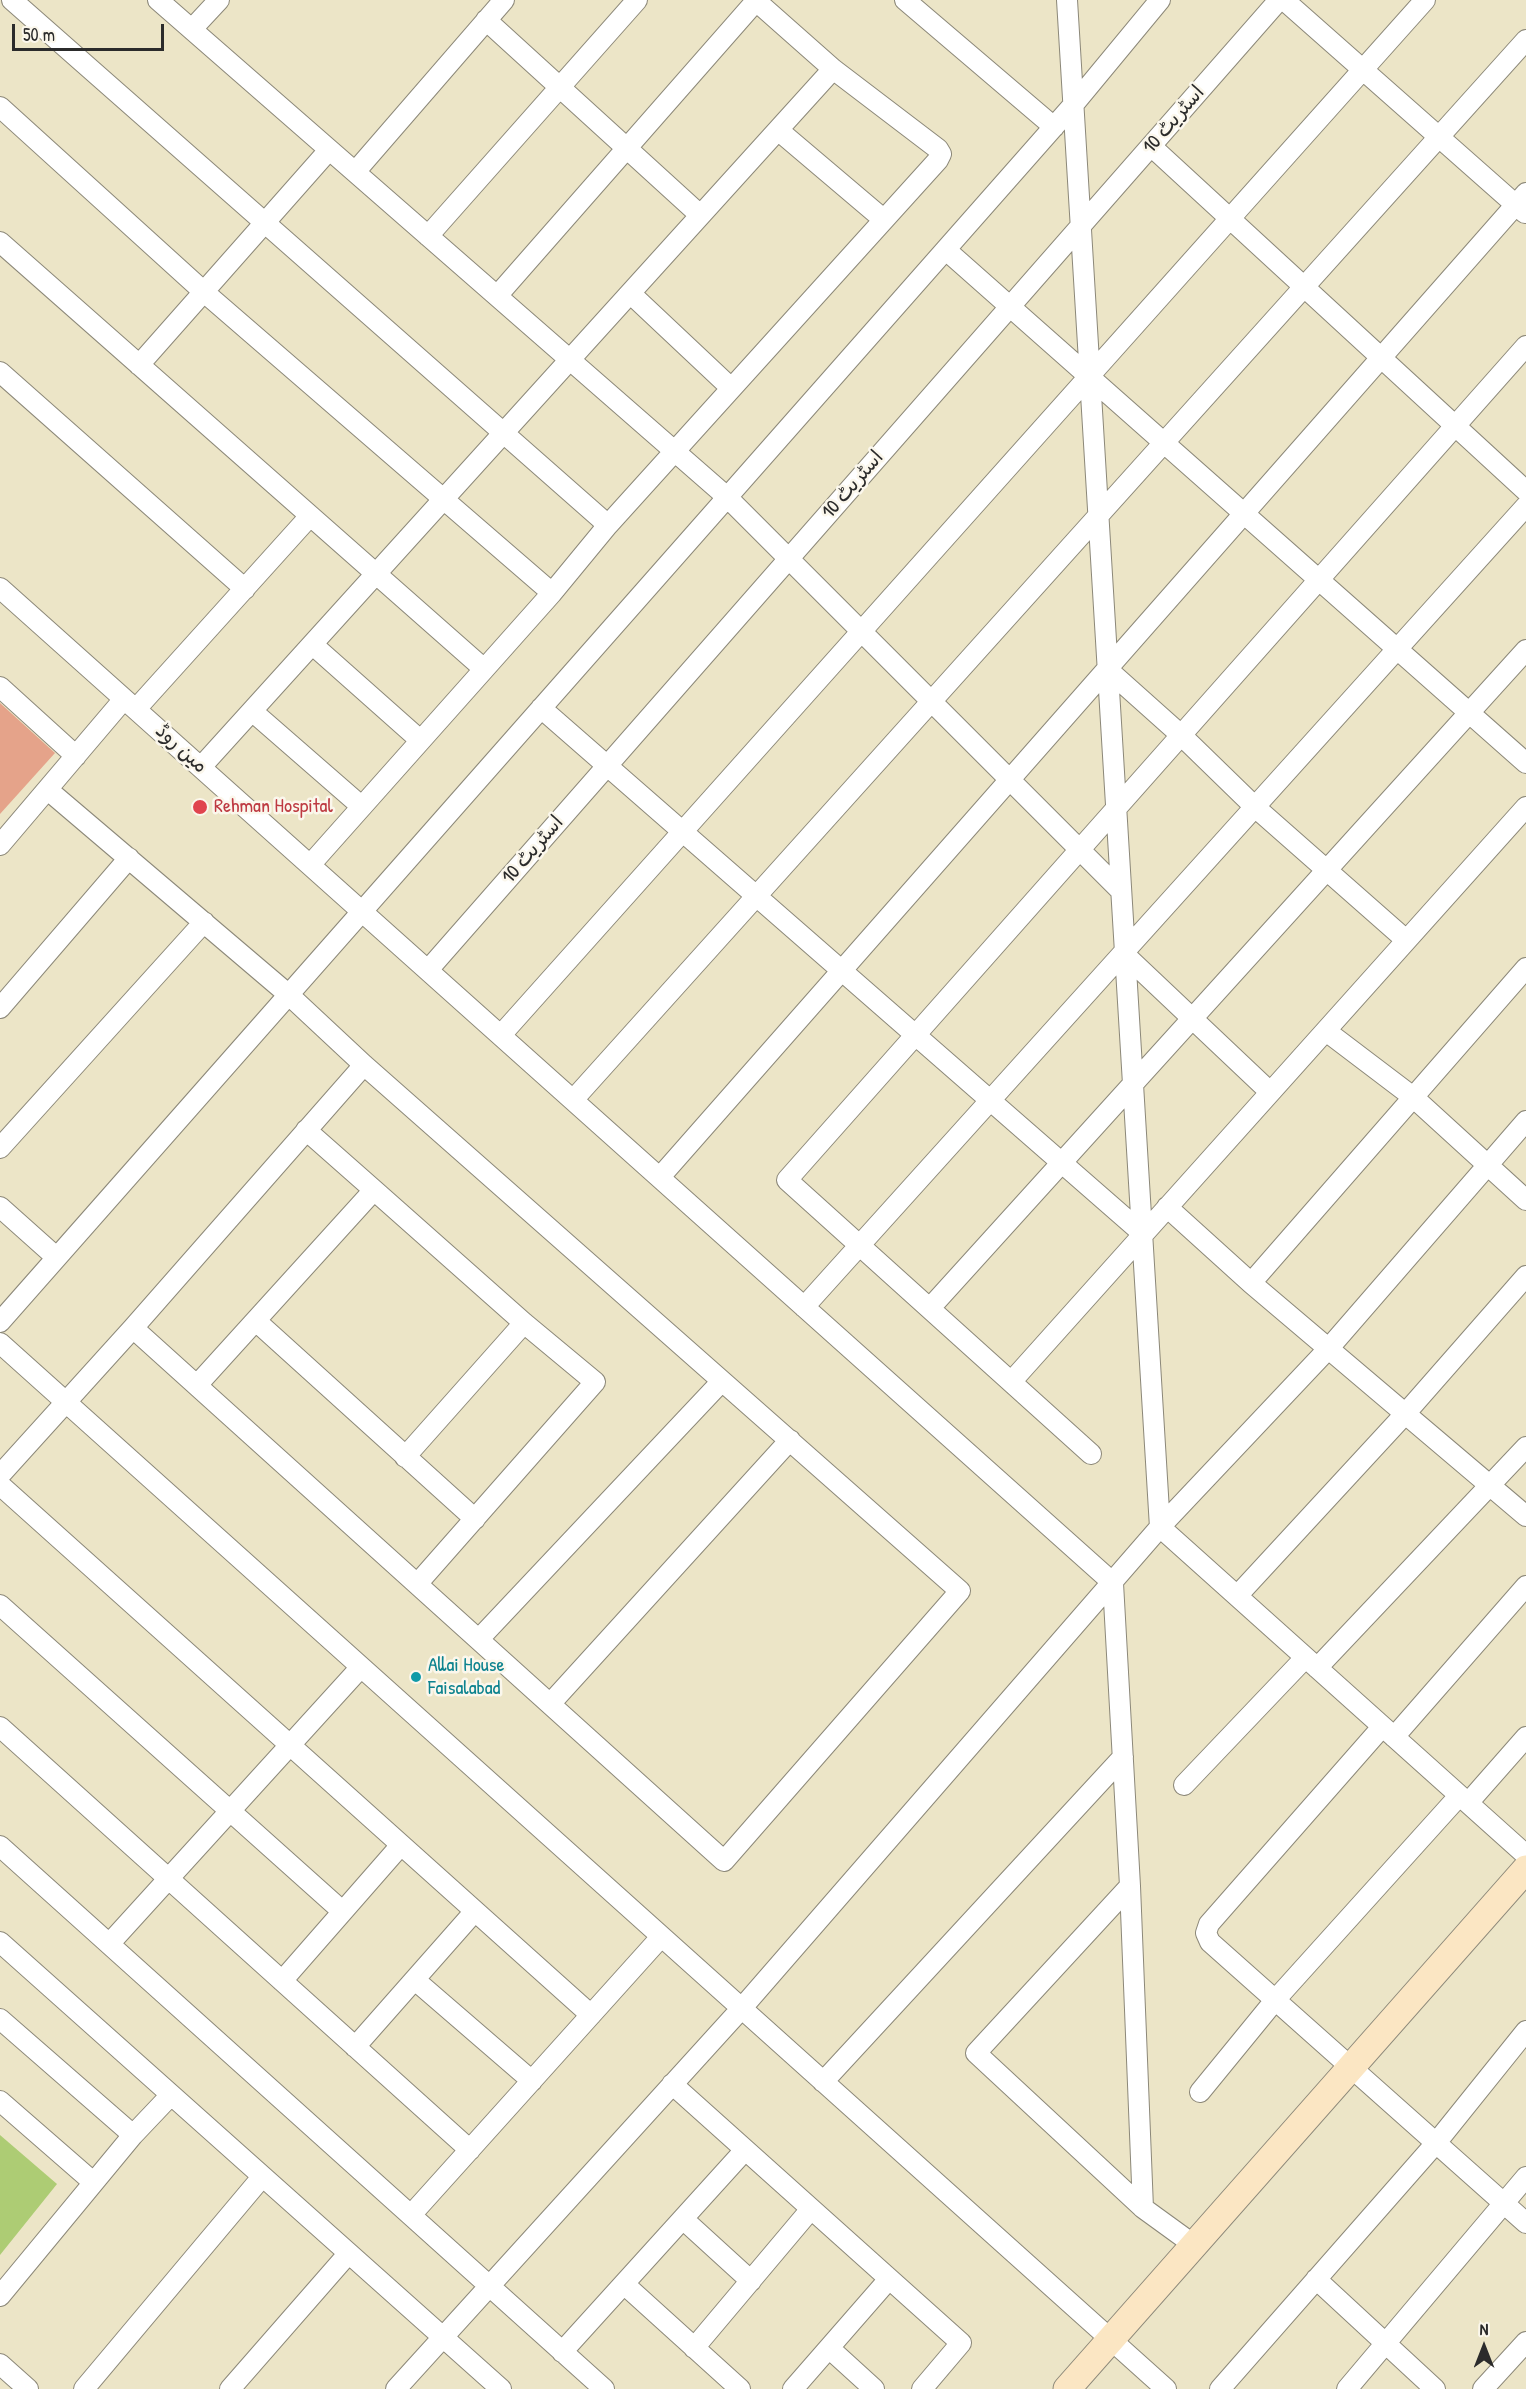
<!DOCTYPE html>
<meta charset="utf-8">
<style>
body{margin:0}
#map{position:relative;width:1526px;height:2389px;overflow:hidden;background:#ece5c7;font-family:"Patrick Hand",sans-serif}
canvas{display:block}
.north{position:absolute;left:1454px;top:2317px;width:60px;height:60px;-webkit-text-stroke:4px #fbf7ec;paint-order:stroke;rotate:0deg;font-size:16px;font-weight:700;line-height:24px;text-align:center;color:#2b2b2b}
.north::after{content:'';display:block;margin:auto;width:21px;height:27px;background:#2b2b2b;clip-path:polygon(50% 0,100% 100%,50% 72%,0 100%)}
.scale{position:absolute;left:12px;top:24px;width:152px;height:27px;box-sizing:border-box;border:3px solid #2b2b2b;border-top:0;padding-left:8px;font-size:18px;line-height:21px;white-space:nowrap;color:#2b2b2b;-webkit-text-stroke:4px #fbf7ec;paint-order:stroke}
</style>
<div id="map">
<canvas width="1526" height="2389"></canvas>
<div class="north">N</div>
<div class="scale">50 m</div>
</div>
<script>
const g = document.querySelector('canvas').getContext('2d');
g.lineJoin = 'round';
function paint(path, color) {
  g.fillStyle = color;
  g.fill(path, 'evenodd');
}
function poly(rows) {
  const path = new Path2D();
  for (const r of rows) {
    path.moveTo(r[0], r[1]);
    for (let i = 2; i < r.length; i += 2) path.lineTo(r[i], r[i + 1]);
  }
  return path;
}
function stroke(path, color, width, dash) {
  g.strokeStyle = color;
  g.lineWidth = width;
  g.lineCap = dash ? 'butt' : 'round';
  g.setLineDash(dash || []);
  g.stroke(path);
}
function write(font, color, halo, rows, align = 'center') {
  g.font = font + ' "Patrick Hand","Playpen Sans Arabic",sans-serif';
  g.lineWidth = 5;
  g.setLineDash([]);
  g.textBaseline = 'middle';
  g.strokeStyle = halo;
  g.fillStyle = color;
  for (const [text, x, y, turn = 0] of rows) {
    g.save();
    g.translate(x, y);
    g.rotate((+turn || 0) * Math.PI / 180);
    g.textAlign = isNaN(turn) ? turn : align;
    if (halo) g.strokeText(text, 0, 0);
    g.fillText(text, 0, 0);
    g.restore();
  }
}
paint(poly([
 [0,2135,57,2184,0,2255]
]), '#adcc74');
paint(poly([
 [0,703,55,753,0,814]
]), '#e5a38a');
const minor = poly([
 [12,0,608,525],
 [158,0,727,497,1119,889],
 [905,0,1054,127],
 [1067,0,1160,1527,1526,1855],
 [1284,0,1525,213],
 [486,20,700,215],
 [192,29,219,0],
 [0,107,204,292,552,593],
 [778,130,883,219],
 [1151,146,1526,491],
 [355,172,504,0],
 [428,236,637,0],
 [0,242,484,669],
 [946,250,1526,763],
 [630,293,731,388],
 [497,296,756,1],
 [139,365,329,150],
 [0,372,245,589],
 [0,588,1113,1583,1130,1886,1143,2208,1194,2245],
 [313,645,420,740],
 [1107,669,1182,736,1255,807,1406,940],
 [0,687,76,756],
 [541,708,1141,1232],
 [136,709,310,516],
 [252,711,361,806],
 [201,767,833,69],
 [48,790,289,995,364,1065,960,1591,724,1861,133,1328],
 [0,845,124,699],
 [310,865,552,593,608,525,938,160,941,154,938,149,833,69,755,0],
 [1123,953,1270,1092],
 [428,970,1279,0],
 [0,1008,129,858],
 [1326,1031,1413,1097,1526,1200],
 [501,1035,1425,0],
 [573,1100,1526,40],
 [306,1130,374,1190],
 [0,1148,204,922],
 [660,1177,1526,193],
 [0,1207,56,1257],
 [1167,1207,1251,1283,1526,1516],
 [1251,1283,1526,968],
 [804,1307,1526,506],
 [930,1308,1526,650],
 [256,1321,475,1519],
 [0,1322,1074,104,1160,0],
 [0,1343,1166,2389],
 [1011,1382,1526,807],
 [198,1384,374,1190,524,1323,595,1382,418,1583],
 [1091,1454,787,1180,1526,346],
 [405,1457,524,1323],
 [0,1475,133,1328,364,1065],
 [0,1485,591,2015],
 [1237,1596,1405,1414,1526,1276],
 [0,1605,342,1911],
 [479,1639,722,1381],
 [1317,1668,1526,1447],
 [550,1704,790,1440],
 [0,1727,470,2150],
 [1382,1727,1209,1924,1206,1933,1210,1942,1526,2223],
 [1394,1737,1526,1586],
 [1184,1785,1305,1658],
 [1468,1803,1526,1737],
 [0,1846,604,2389],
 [1130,1886,976,2053,1143,2208],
 [0,1942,501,2389],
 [110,1943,361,1667],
 [415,1980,532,2081],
 [282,1981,401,1845],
 [0,2019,133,2135],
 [355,2047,475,1911],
 [823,2082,1123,1757],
 [672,2084,961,2343,922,2389],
 [1200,2092,1276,1999,1459,1796],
 [0,2101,93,2182],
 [411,2215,661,1937],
 [683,2219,751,2281],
 [1316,2279,1435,2389],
 [624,2284,740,2389],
 [0,2296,133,2135,170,2096],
 [694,2348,811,2209],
 [829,2348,874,2389],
 [562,2352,745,2150],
 [0,2364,28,2389],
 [84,2389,262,2177],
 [230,2389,348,2254],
 [396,2389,741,2009,1160,1527,1329,1348,1526,1121],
 [793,2389,889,2279],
 [1220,2389,1436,2143,1526,2031],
 [1347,2389,1526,2177],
 [1483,2389,1526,2342]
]);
const secondary = poly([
 [1067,2389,1526,1869]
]);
stroke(minor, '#8c8879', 22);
stroke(secondary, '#8c8879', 29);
stroke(minor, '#fff', 20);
stroke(secondary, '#fbe6c3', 27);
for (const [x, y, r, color] of [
 [200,807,8,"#e0444e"],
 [416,1677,6,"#0f9aa8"]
]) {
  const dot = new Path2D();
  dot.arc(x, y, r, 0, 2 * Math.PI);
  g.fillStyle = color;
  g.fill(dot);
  stroke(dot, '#fbf7ec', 2);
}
write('20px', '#2b2b2b', '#fbf7ec', [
 ["اسٹریٹ 10",1174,120,-49],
 ["اسٹریٹ 10",853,485,-49],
 ["مین روڈ",181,749,42],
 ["اسٹریٹ 10",533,850,-49]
]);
write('20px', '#be3a42', '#fbf7ec', [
 ["Rehman Hospital",214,807]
], 'left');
write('20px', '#0d838f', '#fbf7ec', [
 ["Allai House",428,1666],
 ["Faisalabad",428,1689]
], 'left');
</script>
